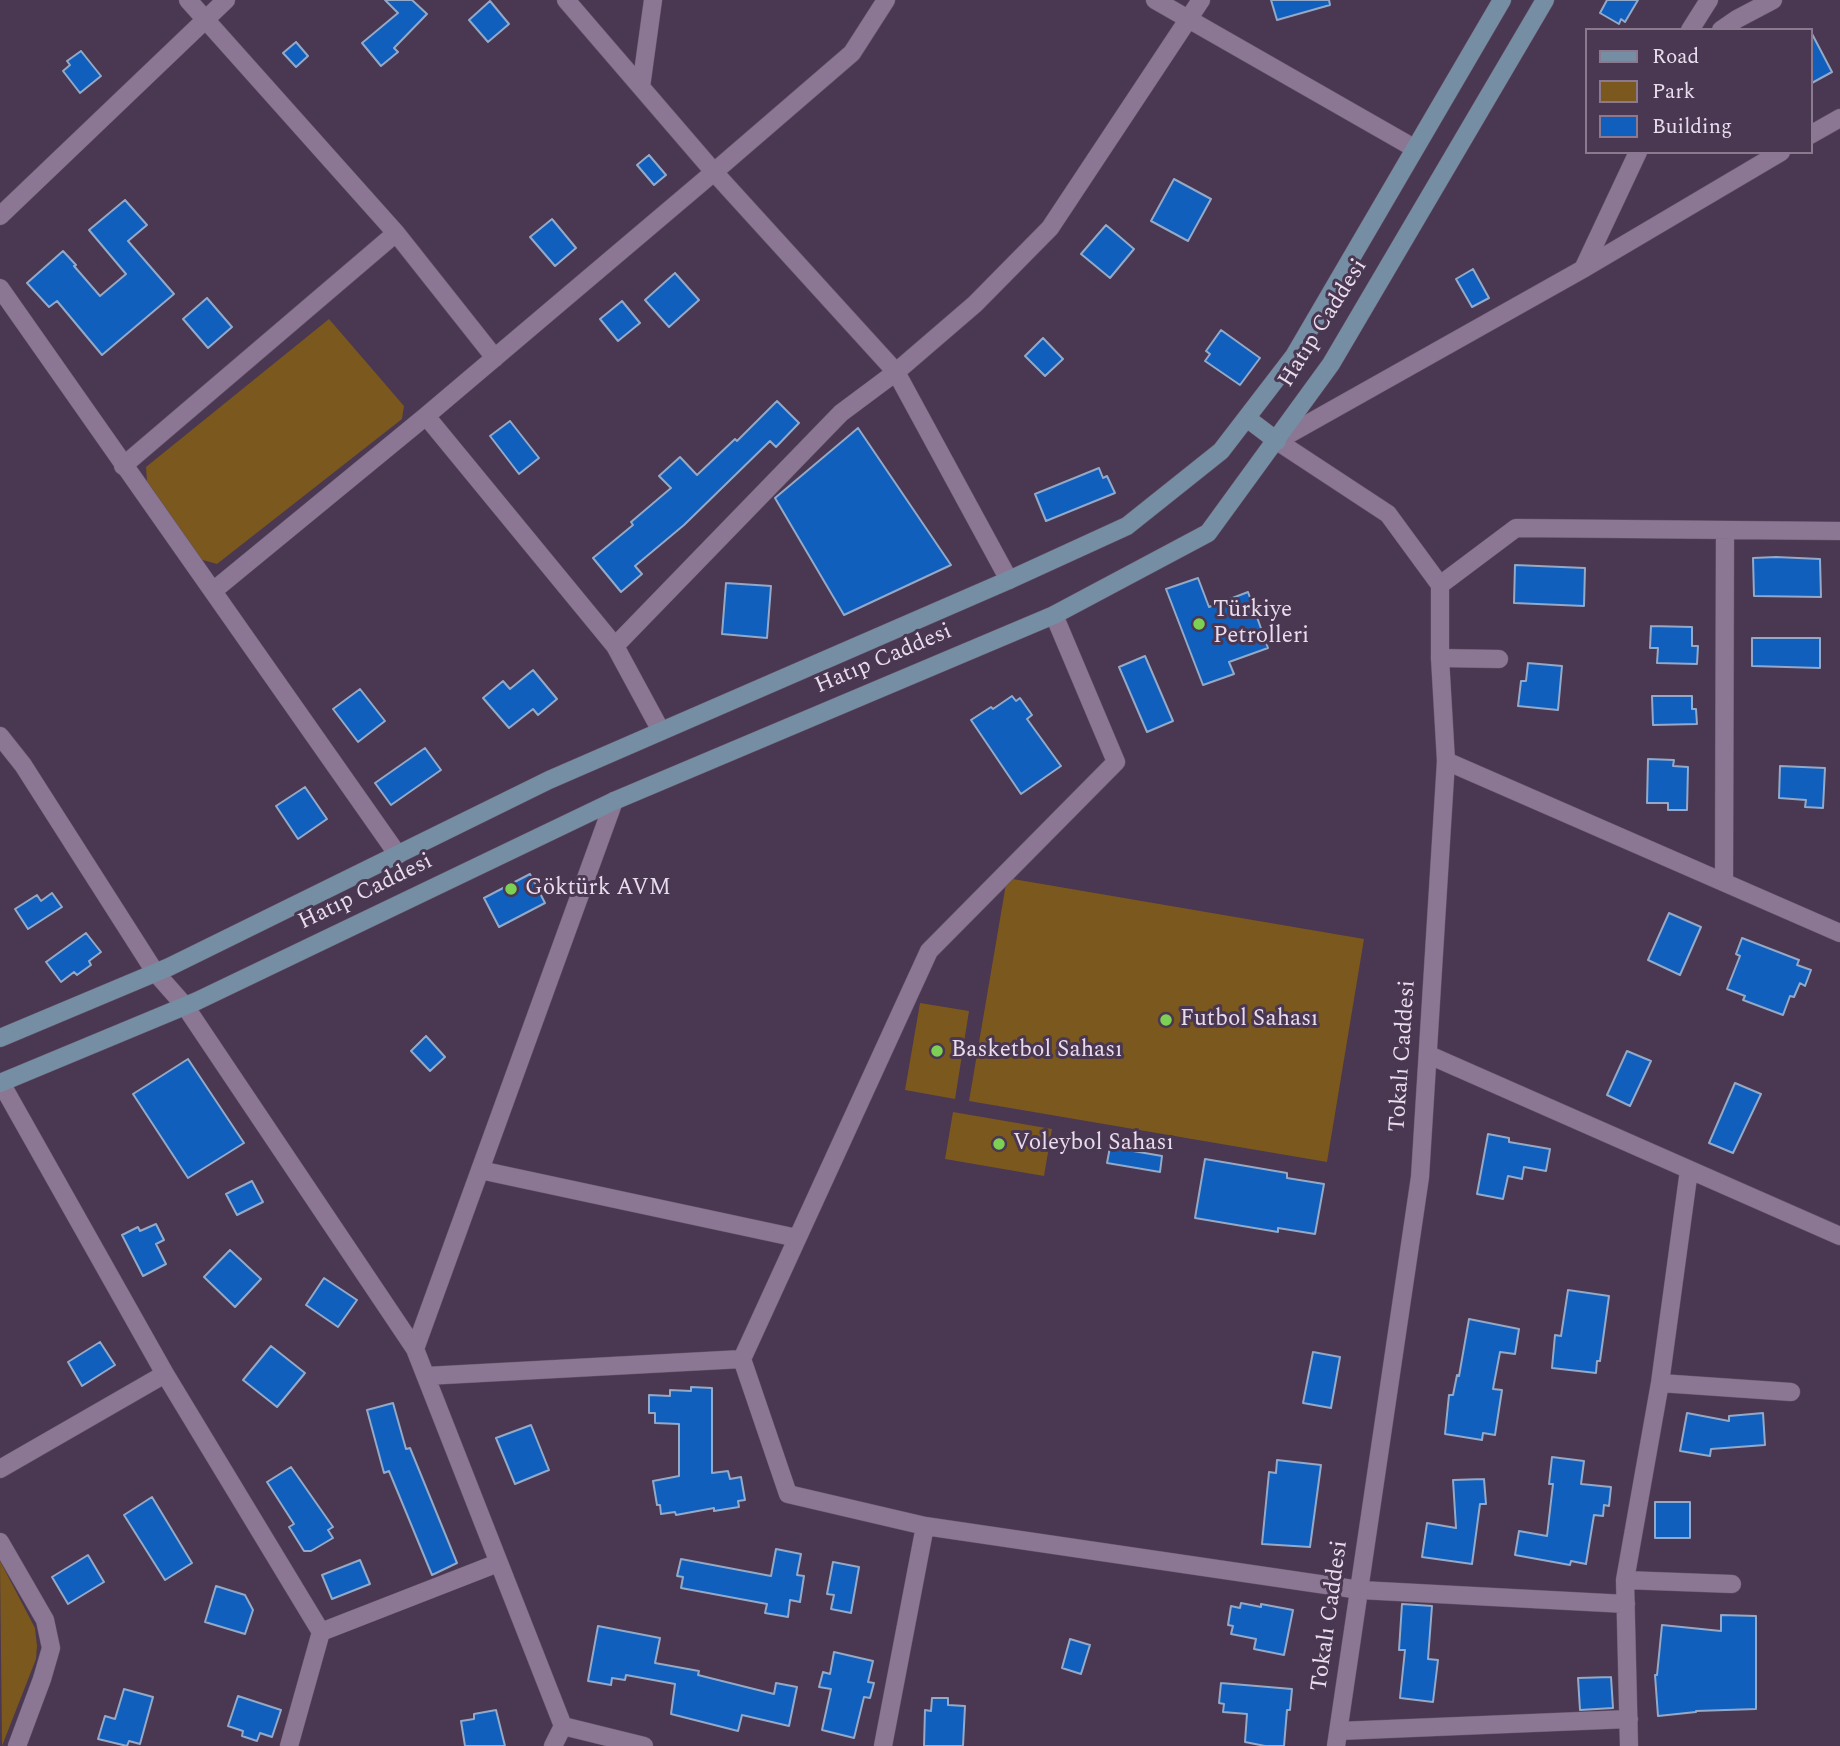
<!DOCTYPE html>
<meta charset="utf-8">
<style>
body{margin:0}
#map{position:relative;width:1840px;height:1746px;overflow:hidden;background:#4a3751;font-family:Spectral,serif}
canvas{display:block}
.legend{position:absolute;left:1585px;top:28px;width:228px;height:126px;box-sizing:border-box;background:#4a3751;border:2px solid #8a798f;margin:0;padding:9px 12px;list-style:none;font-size:21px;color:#e9dded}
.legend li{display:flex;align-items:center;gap:14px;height:35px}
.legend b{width:35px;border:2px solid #8a798f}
</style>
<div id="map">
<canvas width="1840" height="1746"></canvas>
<ul class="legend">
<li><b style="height:9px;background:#768ea4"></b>Road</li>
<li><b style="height:19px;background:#7b581d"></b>Park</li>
<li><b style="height:19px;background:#115fbd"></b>Building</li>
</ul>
</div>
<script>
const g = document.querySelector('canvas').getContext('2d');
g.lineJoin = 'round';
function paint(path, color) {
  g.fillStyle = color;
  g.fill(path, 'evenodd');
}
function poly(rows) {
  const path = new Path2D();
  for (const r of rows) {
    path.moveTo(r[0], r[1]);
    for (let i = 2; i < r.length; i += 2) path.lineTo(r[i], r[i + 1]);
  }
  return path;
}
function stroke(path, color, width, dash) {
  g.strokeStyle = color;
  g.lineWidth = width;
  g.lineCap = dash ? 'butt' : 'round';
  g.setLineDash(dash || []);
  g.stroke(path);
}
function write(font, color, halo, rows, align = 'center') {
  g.font = font + ' Spectral,serif';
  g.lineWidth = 6;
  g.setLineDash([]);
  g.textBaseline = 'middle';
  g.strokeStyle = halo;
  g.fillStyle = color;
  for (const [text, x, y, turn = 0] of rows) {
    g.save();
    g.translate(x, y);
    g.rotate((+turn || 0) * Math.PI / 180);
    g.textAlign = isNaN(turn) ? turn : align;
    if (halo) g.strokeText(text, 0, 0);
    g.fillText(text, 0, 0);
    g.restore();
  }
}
paint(poly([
 [329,319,404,406,402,419,217,564,199,559,147,482,146,467],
 [1007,878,1364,939,1327,1162,969,1101],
 [920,1003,969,1011,955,1099,905,1090],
 [953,1112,1052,1129,1044,1176,945,1159],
 [0,1561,35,1628,37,1646,36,1659,2,1746]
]), '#7b581d');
const building = poly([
 [385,0,412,0,427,14,394,48,398,52,381,66,362,43,398,13,385,0],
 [1271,0,1329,0,1330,5,1277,20,1271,0],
 [1607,0,1638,0,1625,22,1621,19,1619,24,1600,13,1607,0],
 [490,1,509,24,488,42,469,20,490,1],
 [1810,30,1832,72,1810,84,1810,30],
 [296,42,308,56,296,67,283,53,296,42],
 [81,51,101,76,80,93,63,71,70,65,67,61,81,51],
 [649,155,666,175,654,185,637,165,649,155],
 [1174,179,1211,199,1188,241,1151,221,1174,179],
 [125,200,147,225,128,241,174,294,102,355,57,301,49,307,27,283,63,251,76,265,74,266,100,296,126,274,89,230,125,200],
 [552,219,576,248,555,266,530,237,552,219],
 [1106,225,1134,249,1110,278,1081,254,1106,225],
 [1473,269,1489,298,1472,307,1456,279,1473,269],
 [675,273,699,300,669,327,645,300,675,273],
 [207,298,232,327,208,348,183,319,207,298],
 [622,301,640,323,618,341,600,319,622,301],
 [1221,330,1260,358,1240,385,1205,361,1210,354,1206,351,1221,330],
 [1043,338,1063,359,1045,376,1025,356,1043,338],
 [777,401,799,423,776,447,770,441,684,525,635,566,642,574,621,592,593,558,633,525,631,522,671,488,659,476,680,457,697,475,735,439,737,441,777,401],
 [510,421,539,458,519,474,490,436,510,421],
 [858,428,951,565,844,615,775,498,858,428],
 [1099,468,1103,478,1107,476,1115,493,1046,521,1035,494,1099,468],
 [1776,557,1820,559,1821,597,1754,596,1753,558,1776,557],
 [1515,565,1585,568,1584,606,1514,603,1515,565],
 [1198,578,1209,607,1248,592,1268,648,1229,662,1234,674,1203,685,1166,589,1198,578],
 [726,583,771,586,767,638,722,634,726,583],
 [1651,626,1692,627,1692,646,1698,646,1697,664,1657,663,1658,648,1650,648,1651,626],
 [1752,638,1820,638,1820,668,1752,666,1752,638],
 [1145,656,1173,721,1147,732,1119,667,1145,656],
 [1528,663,1562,666,1558,710,1518,706,1521,681,1526,681,1528,663],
 [533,670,557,699,538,715,533,709,509,728,483,698,503,681,510,689,533,670],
 [360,689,385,721,358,742,333,709,360,689],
 [1012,696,1016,701,1020,698,1032,715,1027,719,1061,766,1021,794,971,720,991,707,993,709,1012,696],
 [1652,696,1692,696,1692,709,1696,709,1697,724,1653,725,1652,696],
 [425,748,441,770,391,805,375,783,425,748],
 [1648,759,1674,760,1673,766,1688,767,1687,810,1668,810,1668,803,1647,803,1648,759],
 [1780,766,1825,768,1823,808,1805,807,1806,800,1779,798,1780,766],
 [305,787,327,819,298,839,276,806,305,787],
 [530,874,545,903,499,927,484,898,530,874],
 [52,893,62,907,28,929,15,909,37,895,41,901,52,893],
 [1669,913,1701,927,1680,975,1648,960,1669,913],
 [86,933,101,952,89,961,91,965,77,975,74,972,61,982,46,962,86,933],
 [1742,938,1799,960,1797,965,1811,970,1805,986,1800,983,1794,997,1790,996,1783,1015,1743,1000,1745,996,1727,989,1740,956,1736,954,1742,938],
 [426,1036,445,1057,430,1071,411,1051,426,1036],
 [1627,1051,1651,1061,1630,1106,1607,1095,1627,1051],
 [188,1059,244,1143,188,1178,133,1094,188,1059],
 [1735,1083,1761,1094,1733,1153,1709,1143,1735,1083],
 [1488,1134,1509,1138,1509,1142,1550,1149,1546,1171,1524,1167,1522,1179,1508,1176,1503,1199,1477,1194,1488,1134],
 [1110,1147,1162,1156,1160,1172,1107,1163,1110,1147],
 [1205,1159,1287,1173,1287,1178,1324,1184,1315,1234,1278,1228,1278,1232,1195,1218,1205,1159],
 [252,1181,263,1202,237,1215,226,1194,252,1181],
 [156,1224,164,1240,156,1244,166,1264,143,1276,122,1235,138,1227,140,1231,156,1224],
 [230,1250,261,1279,235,1307,204,1277,230,1250],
 [324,1278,357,1300,338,1327,306,1305,324,1278],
 [1568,1290,1609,1296,1600,1361,1597,1361,1596,1373,1552,1368,1555,1335,1561,1336,1568,1290],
 [1469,1319,1519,1329,1515,1354,1500,1352,1493,1389,1502,1390,1495,1435,1483,1433,1482,1440,1445,1434,1449,1395,1453,1395,1457,1375,1459,1376,1469,1319],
 [100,1342,115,1365,82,1386,68,1362,100,1342],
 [271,1346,305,1373,277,1407,243,1380,271,1346],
 [1313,1352,1340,1357,1331,1408,1303,1403,1313,1352],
 [691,1387,712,1388,712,1473,728,1471,730,1479,741,1477,745,1500,738,1501,739,1507,714,1511,714,1508,676,1515,675,1512,661,1514,660,1505,657,1505,653,1481,679,1476,679,1424,655,1423,655,1413,649,1413,649,1395,670,1396,670,1390,691,1391,691,1387],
 [393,1403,406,1449,410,1448,457,1563,432,1575,389,1471,384,1473,367,1410,393,1403],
 [1687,1413,1729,1421,1729,1416,1763,1413,1765,1445,1711,1449,1710,1456,1680,1451,1687,1413],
 [531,1425,549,1470,515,1484,496,1438,531,1425],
 [1552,1457,1584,1461,1581,1484,1611,1487,1609,1506,1604,1505,1603,1516,1594,1515,1586,1564,1571,1561,1570,1565,1515,1555,1519,1531,1547,1536,1553,1484,1549,1484,1552,1457],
 [1277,1460,1321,1465,1310,1547,1262,1544,1269,1472,1276,1473,1277,1460],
 [291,1467,333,1527,328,1530,333,1538,311,1551,304,1551,289,1527,294,1524,267,1482,291,1467],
 [1484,1479,1486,1504,1480,1504,1472,1564,1422,1557,1427,1523,1456,1528,1453,1480,1484,1479],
 [152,1497,192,1563,165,1580,124,1515,152,1497],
 [1655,1502,1690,1502,1690,1538,1655,1538,1655,1502],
 [776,1549,801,1554,797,1575,804,1576,800,1602,790,1600,788,1617,765,1613,767,1604,681,1588,683,1577,677,1576,681,1559,771,1576,776,1549],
 [88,1555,104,1582,68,1604,52,1577,88,1555],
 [360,1560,370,1584,332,1599,322,1575,360,1560],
 [833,1562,859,1567,851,1613,831,1609,834,1595,827,1594,833,1562],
 [216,1586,245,1595,253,1610,245,1634,205,1622,216,1586],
 [1241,1603,1261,1607,1261,1604,1293,1610,1284,1655,1254,1649,1256,1639,1231,1634,1233,1626,1228,1625,1231,1606,1240,1608,1241,1603],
 [1402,1604,1432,1606,1428,1659,1438,1660,1433,1702,1400,1698,1405,1650,1399,1650,1402,1604],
 [1721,1615,1756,1616,1756,1709,1696,1711,1696,1712,1658,1716,1655,1675,1657,1675,1662,1625,1721,1631,1721,1615],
 [598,1626,660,1638,655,1663,699,1671,698,1675,774,1694,776,1683,797,1687,789,1726,742,1715,738,1731,671,1714,675,1684,626,1675,625,1680,612,1678,611,1685,588,1681,598,1626],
 [1070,1639,1090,1645,1081,1674,1062,1668,1070,1639],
 [834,1652,873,1661,868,1682,874,1683,870,1698,864,1697,854,1738,822,1730,831,1689,819,1687,823,1672,830,1674,834,1652],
 [1611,1677,1613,1708,1580,1710,1578,1678,1611,1677],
 [1221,1683,1292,1689,1290,1710,1287,1710,1284,1746,1265,1746,1245,1742,1247,1714,1223,1712,1224,1704,1219,1703,1221,1683],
 [124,1689,153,1697,140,1744,129,1741,127,1746,98,1739,105,1716,115,1719,124,1689],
 [238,1696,281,1710,272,1737,260,1733,257,1741,242,1736,243,1731,228,1726,238,1696],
 [932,1698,948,1698,948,1705,965,1706,963,1746,924,1746,925,1710,931,1711,932,1698],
 [496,1710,505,1746,465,1746,461,1721,474,1719,474,1714,496,1710]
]);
paint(building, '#115fbd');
stroke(building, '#93a9c7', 2);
const minor = poly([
 [188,0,396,233,495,358],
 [566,0,714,172,852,53,886,0],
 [1155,0,1414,148],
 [1690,30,1709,0],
 [1721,30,1737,19,1773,0],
 [641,87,653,0],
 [1810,135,1840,118],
 [1583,269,1638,152],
 [0,288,398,855],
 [426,416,615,646,661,731],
 [1277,441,1583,269,1781,152],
 [123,466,396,233],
 [1440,585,1516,528,1840,531],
 [213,591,426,416,714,172,896,372,1009,580],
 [1054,615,1116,762,929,951,742,1359,788,1494,925,1526,1360,1590,1626,1604],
 [615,646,841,413,896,372,975,304,1050,228,1201,0],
 [1440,658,1499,659],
 [0,736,23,765,155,972,185,1006,415,1349,563,1726,553,1746],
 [1446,761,1840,933],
 [1724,882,1725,530],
 [1429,1055,1840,1236],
 [1,1083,165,1374,321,1632,289,1746],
 [480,1170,797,1238],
 [415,1349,614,801],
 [426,1376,742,1359],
 [1660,1383,1791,1392],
 [0,1469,165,1374],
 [0,1542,45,1620,51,1648,42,1679,17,1746],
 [1625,1580,1732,1584],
 [321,1632,498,1563],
 [563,1726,644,1746],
 [1339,1731,1629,1719],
 [883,1746,925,1526],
 [1629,1746,1625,1580,1660,1383,1689,1170]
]);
const tertiary = poly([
 [0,216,226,0],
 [1277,441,1388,514,1440,585,1440,658,1446,761,1420,1177,1336,1746]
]);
const secondary = poly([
 [1248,419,1277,441],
 [0,1038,169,967,549,780,1009,580,1127,526,1221,451,1294,356,1502,0],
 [0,1083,197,1001,614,801,1054,615,1208,533,1331,364,1545,0]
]);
stroke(minor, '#645369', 19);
stroke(tertiary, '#645369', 19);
stroke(secondary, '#645369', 19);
stroke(minor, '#8b7693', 18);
stroke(tertiary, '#8b7693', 18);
stroke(secondary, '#768ea4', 18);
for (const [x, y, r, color] of [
 [1199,624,7,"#7cd154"],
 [511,889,7,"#7cd154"],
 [1166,1020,7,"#7cd154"],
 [937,1051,7,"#7cd154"],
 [999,1144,7,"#7cd154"]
]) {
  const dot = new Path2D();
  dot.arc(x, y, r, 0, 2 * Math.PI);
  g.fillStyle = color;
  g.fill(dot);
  stroke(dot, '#4a3751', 2.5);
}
write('23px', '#e9dded', '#4a3751', [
 ["Hatıp Caddesi",1324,324,-58],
 ["Hatıp Caddesi",884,660,-23],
 ["Hatıp Caddesi",366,893,-26],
 ["Tokalı Caddesi",1404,1056,-86],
 ["Tokalı Caddesi",1331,1616,-82]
]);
write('23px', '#e9dded', '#4a3751', [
 ["Türkiye",1213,611],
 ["Petrolleri",1213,637],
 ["Göktürk AVM",525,889],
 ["Futbol Sahası",1180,1020],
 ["Basketbol Sahası",951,1051],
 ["Voleybol Sahası",1013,1144]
], 'left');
</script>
